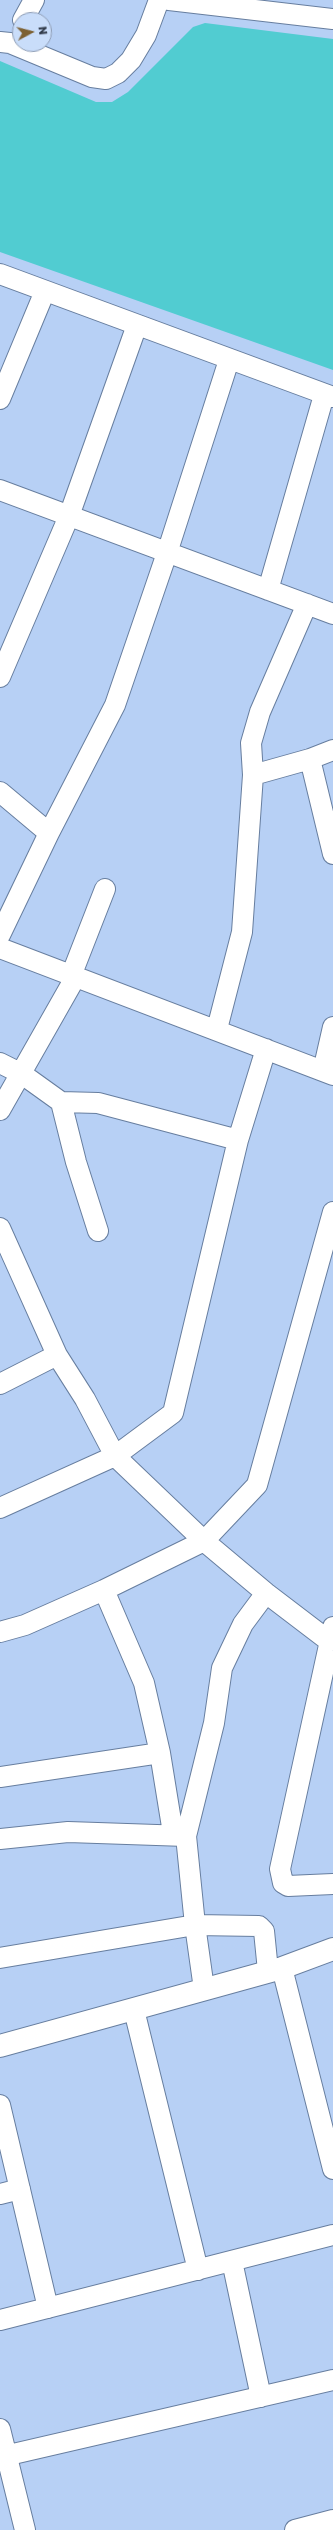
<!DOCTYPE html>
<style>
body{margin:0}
#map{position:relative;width:333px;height:2530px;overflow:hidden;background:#b7d0f5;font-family:"Golos Text",sans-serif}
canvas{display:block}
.north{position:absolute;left:12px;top:12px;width:40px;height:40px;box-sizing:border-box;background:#c9ddfa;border:1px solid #8d9cb4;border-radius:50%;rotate:83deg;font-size:11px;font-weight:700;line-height:16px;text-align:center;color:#323b4a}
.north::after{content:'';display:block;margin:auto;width:14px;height:18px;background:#7d6133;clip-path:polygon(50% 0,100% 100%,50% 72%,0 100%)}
</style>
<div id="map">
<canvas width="333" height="2530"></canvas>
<div class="north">N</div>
</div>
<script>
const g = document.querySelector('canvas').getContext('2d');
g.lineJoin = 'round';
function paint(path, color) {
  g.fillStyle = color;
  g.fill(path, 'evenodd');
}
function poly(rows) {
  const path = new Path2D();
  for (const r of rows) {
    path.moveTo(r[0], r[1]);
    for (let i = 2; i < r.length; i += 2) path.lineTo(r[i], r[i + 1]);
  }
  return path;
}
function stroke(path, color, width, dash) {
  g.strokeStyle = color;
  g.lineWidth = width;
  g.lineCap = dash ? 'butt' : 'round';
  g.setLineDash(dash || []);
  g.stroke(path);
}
paint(poly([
 [205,23,333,39,333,370,0,252,0,61,96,102,112,102,128,92,193,27]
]), '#51ccd1');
const minor = poly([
 [169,0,333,19],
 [23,20,34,0],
 [0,42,10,43,92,77,106,79,118,73,131,60,146,35,159,0],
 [0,274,333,397],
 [0,399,45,291],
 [0,490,333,614],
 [268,590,324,395],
 [0,677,69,516,137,325],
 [310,759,333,854],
 [253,775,310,759,333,750],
 [0,792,49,833],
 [0,935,49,833,115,705,167,553,229,360],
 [0,948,333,1075],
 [217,1029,242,932,253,775,251,743,260,712,307,604],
 [0,1063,22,1074,61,1102,98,1103,238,1140],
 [323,1071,333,1027],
 [61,1102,76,1162,98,1231],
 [0,1110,71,985,71,976,105,889],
 [0,1228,57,1355,85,1399,115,1456,204,1541,266,1593,329,1641],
 [0,1384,57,1355],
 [0,1508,115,1456,173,1413,238,1140,266,1049],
 [104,1590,144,1683,160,1753,173,1833],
 [333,1627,280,1869,283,1883,288,1886,333,1884],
 [0,1632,25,1625,104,1590,204,1541,257,1485,333,1212],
 [0,1777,160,1753],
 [186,1836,214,1723,222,1668,243,1624,266,1593],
 [0,1839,68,1832,186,1836,195,1925,204,1989],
 [0,1958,195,1925,259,1926,264,1931,268,1971],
 [282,1968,333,2169],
 [134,2010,198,2270],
 [0,2105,48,2308],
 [0,2194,20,2189],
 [232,2261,261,2397],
 [0,2320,333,2235],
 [0,2429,25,2530],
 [0,2457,333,2380],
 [295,2530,333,2520]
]);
const tertiary = poly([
 [0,2046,282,1968,333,1949]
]);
stroke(minor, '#677e9f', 22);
stroke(tertiary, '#677e9f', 24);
stroke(minor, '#fff', 20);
stroke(tertiary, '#fff', 22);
</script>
